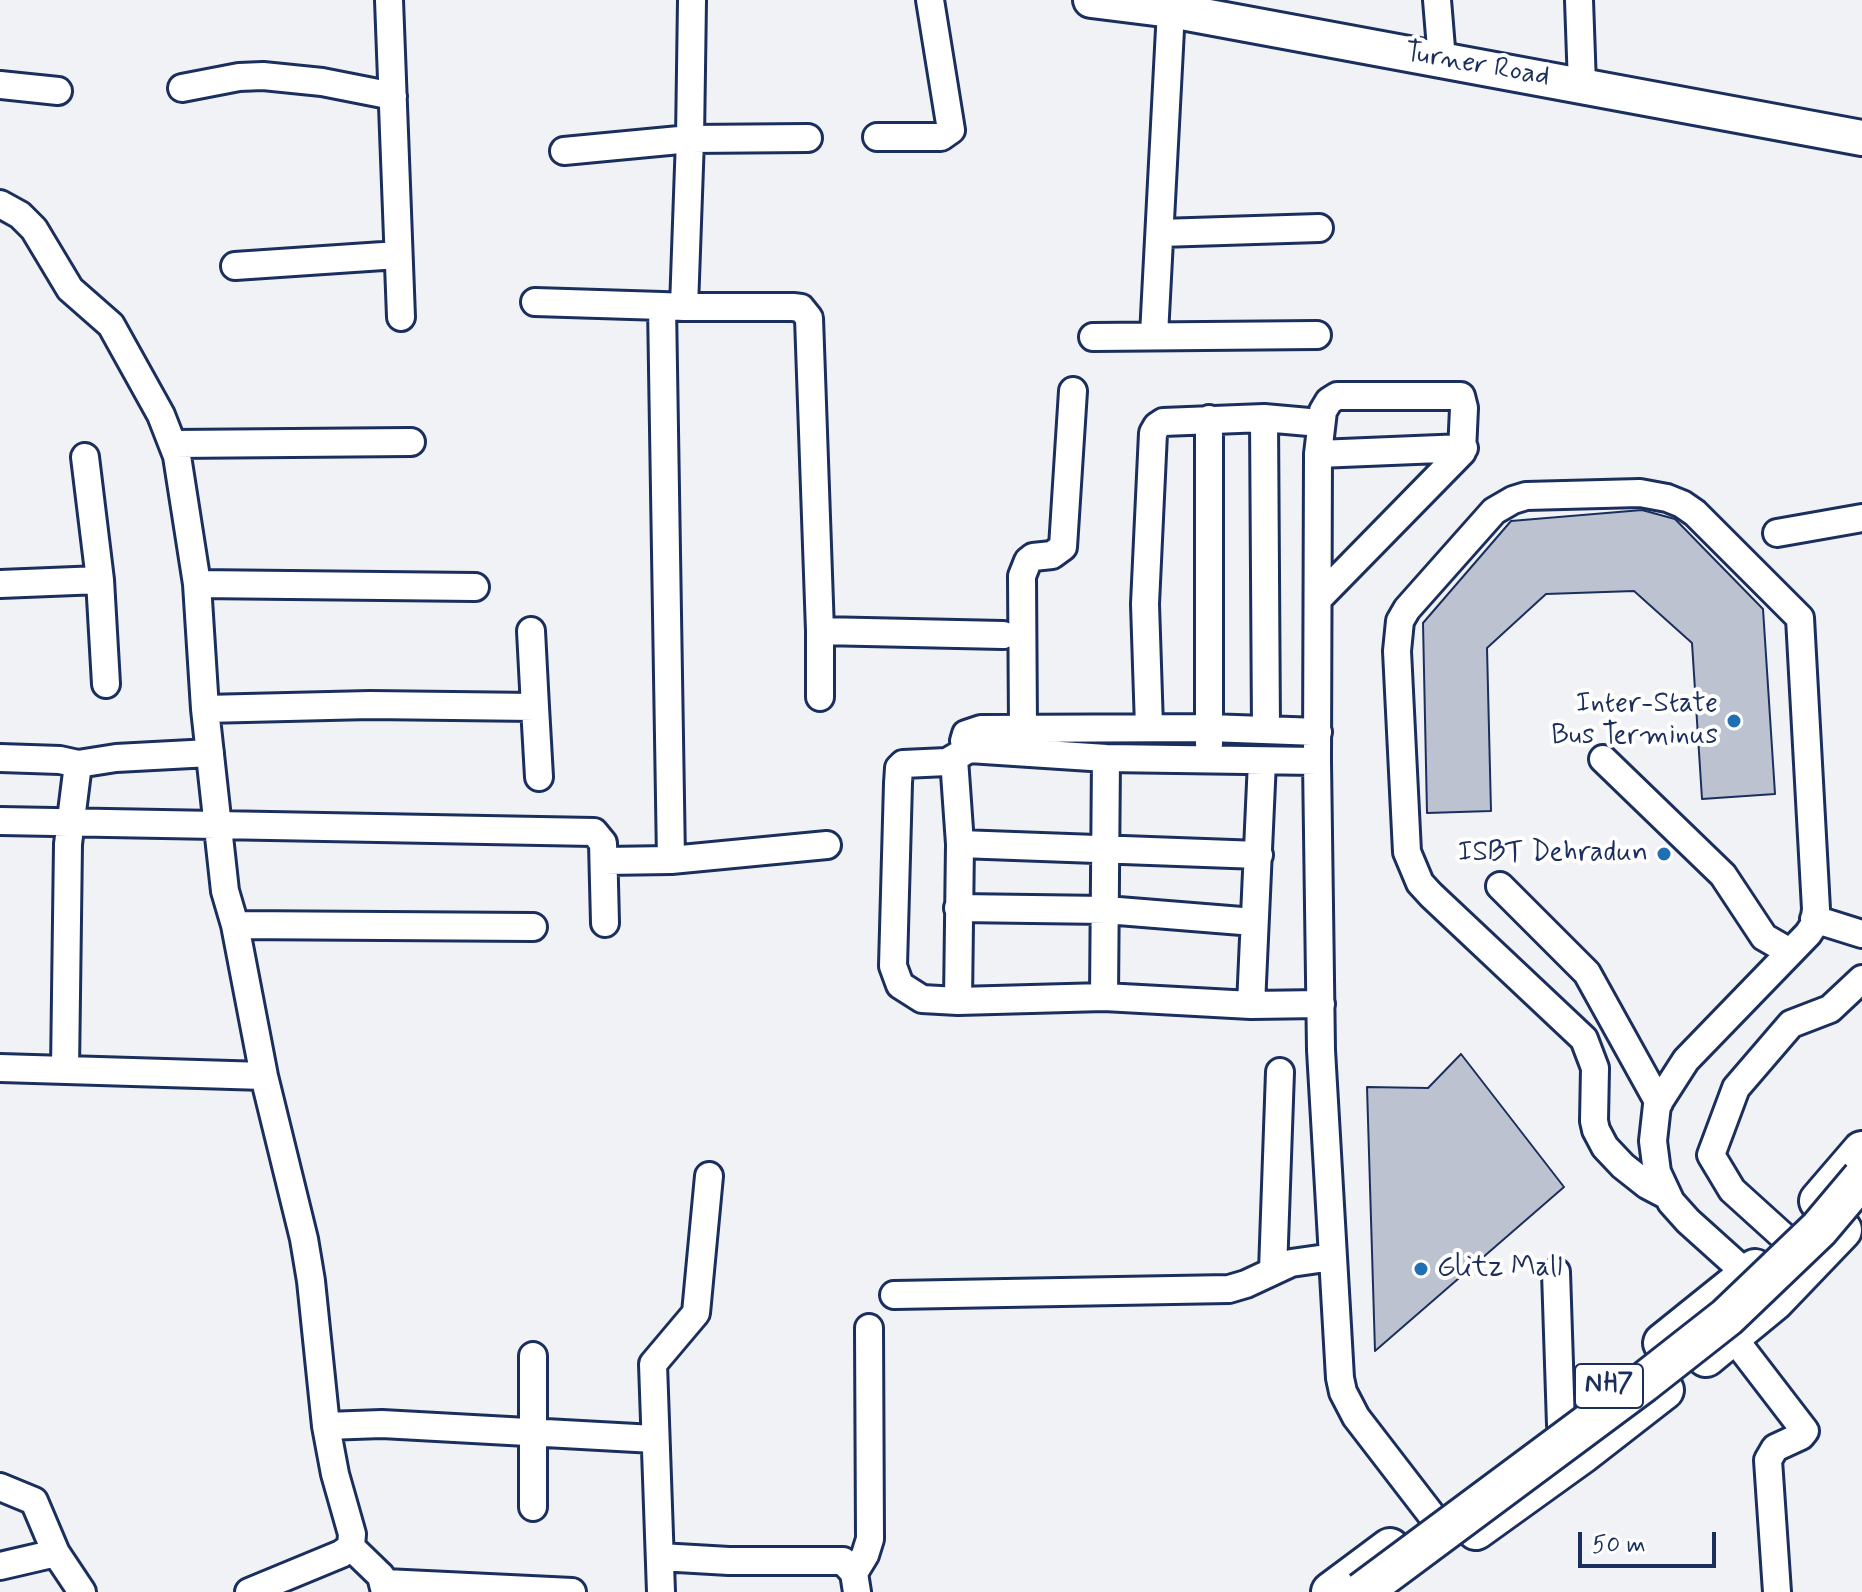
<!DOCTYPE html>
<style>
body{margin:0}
#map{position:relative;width:1862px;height:1592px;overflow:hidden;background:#f1f2f5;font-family:Mynerve,sans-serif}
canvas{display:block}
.scale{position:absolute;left:1578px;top:1532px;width:138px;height:36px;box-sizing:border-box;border:4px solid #1b2f5e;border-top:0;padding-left:10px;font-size:24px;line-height:28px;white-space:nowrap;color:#1b2f5e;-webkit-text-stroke:6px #fff;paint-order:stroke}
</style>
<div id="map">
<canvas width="1862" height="1592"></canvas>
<div class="scale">50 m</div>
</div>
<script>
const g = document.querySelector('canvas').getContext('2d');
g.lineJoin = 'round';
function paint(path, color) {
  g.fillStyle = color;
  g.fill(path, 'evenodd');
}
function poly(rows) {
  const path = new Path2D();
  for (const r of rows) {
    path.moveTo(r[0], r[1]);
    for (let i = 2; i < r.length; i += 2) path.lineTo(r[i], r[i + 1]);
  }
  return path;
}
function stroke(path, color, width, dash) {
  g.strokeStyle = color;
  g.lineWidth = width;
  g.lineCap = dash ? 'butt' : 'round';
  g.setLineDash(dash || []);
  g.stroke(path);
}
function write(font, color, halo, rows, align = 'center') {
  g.font = font + ' Mynerve,sans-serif';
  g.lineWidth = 8;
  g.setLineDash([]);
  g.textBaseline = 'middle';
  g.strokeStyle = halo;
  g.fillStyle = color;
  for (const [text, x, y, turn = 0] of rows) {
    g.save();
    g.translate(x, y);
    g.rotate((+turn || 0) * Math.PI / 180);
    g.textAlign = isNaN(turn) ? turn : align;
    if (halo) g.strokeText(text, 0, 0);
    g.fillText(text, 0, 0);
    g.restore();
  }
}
const building = poly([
 [1642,510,1675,519,1763,609,1775,794,1702,799,1692,643,1634,591,1546,594,1487,648,1491,811,1427,813,1423,623,1511,521,1642,510],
 [1461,1054,1564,1187,1375,1351,1367,1087,1428,1088,1461,1054]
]);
paint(building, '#bcc2d0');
stroke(building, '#1b2f5e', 2);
const minor = poly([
 [389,0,401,317],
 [692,0,690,139,684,307,793,307,801,308,809,318,820,631,820,697],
 [1437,0,1442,60],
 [1579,0,1582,85],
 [0,85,58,91],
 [182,88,239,77,263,76,322,82,393,96],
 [877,137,941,137,951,130,930,0],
 [564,151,690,139,808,138],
 [0,204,20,215,34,229,70,289,111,325,161,415,177,456,197,584,205,709,225,891,235,925,264,1076,304,1239,311,1281,326,1426,335,1474,352,1534,351,1547],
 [1160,233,1319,228],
 [235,266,398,255],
 [535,302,662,306],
 [1154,335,1171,10],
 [1093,337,1317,335],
 [1264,418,1266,730],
 [1209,419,1209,744],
 [173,444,411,442],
 [1318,454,1464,448],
 [85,457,100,580,106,684],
 [1777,533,1862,518],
 [0,584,100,580],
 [197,584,475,587],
 [1319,598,1462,452,1464,408,1461,396,1337,396,1329,401,1323,411,1318,454,1317,761,1321,1050,1340,1378,1343,1392,1356,1417,1433,1517],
 [820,631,1003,635],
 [535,707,539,777],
 [205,709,370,705,535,707,531,631],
 [1149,727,1145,604,1153,433,1157,426,1163,422,1264,418,1320,423],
 [1023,728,1022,576,1028,561,1033,557,1052,555,1063,547,1073,391],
 [969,749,964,741,966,734,981,729,1209,728,1318,732],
 [0,758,60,760,78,764,116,758,210,753],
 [954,759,960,844,958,1001],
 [1603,759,1723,875,1764,937,1790,952],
 [1317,761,1106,758,969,749,947,762,903,764,899,768,898,783,893,966,900,985,922,999,958,1001,1104,997,1251,1005,1321,1004],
 [0,821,594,832,603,843,605,923],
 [960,844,1259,855],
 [671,860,662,306,684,307],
 [604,861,671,860,827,845],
 [1500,886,1587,973,1659,1103],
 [958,908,1106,910,1254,922],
 [1814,919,1862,934],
 [235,925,533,927],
 [1104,997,1106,758],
 [1251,1005,1262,761],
 [0,1068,264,1076],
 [65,1070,68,844,78,764],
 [1666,1195,1647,1185,1623,1166,1605,1147,1596,1130,1594,1121,1595,1068,1584,1039,1431,895,1420,883,1407,852,1397,651,1400,621,1407,609,1494,511,1513,500,1526,496,1640,493,1667,498,1682,504,1695,513,1800,618,1816,909,1814,925,1808,934,1686,1060,1657,1105,1653,1141,1657,1172,1671,1202,1688,1221,1758,1284],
 [1785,1238,1732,1190,1711,1155,1736,1088,1791,1024,1830,1009,1862,979],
 [1273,1271,1280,1072],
 [1556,1272,1561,1425],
 [894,1295,1229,1289,1246,1284,1291,1263,1333,1257],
 [1732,1336,1805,1431,1801,1436,1775,1448,1768,1460,1777,1592],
 [326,1426,382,1424,654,1439],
 [0,1487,34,1501,56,1553,82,1592],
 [533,1507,533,1356],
 [351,1547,381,1576,385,1592],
 [660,1557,729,1561,843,1561,854,1573,857,1592],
 [0,1566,56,1553],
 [854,1573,865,1555,870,1539,869,1328],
 [385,1583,572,1592],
 [249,1592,341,1554,351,1547],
 [661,1592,653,1364,696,1313,709,1176]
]);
const major = poly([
 [1091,0,1171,10,1862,138]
]);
const highway = poly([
 [1819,1201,1862,1151],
 [1663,1343,1755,1269],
 [1706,1357,1774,1301,1842,1230],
 [1476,1530,1583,1453,1664,1390],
 [1331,1592,1390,1548]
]);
stroke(minor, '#1b2f5e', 32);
stroke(major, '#1b2f5e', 40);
stroke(highway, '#1b2f5e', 44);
stroke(minor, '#fff', 26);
stroke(major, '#fff', 34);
stroke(highway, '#fff', 38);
const highwayBridge = poly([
 [1362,1592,1643,1383,1727,1317,1819,1229,1862,1178]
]);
stroke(highwayBridge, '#1b2f5e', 44, []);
stroke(highwayBridge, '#fff', 38);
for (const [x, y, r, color] of [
 [1734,721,8,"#1f6fb2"],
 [1664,854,8,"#1f6fb2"],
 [1421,1269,8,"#1f6fb2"]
]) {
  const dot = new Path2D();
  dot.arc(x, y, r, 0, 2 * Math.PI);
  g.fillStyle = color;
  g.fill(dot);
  stroke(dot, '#fff', 3);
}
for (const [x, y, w] of [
 [1609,1386,68]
]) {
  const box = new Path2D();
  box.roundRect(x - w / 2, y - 22, w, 44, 6);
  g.fillStyle = '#fff';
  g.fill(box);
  stroke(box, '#1b2f5e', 2);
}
write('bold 26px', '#1b2f5e', null, [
 ["NH7",1609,1386]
]);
write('28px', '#1b2f5e', '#fff', [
 ["Turner Road",1477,66,10]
]);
write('28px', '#1b2f5e', '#fff', [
 ["Inter-State",1718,705],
 ["Bus Terminus",1718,737],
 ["ISBT Dehradun",1648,854],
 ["Glitz Mall",1437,1269,"left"]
], 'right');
</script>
